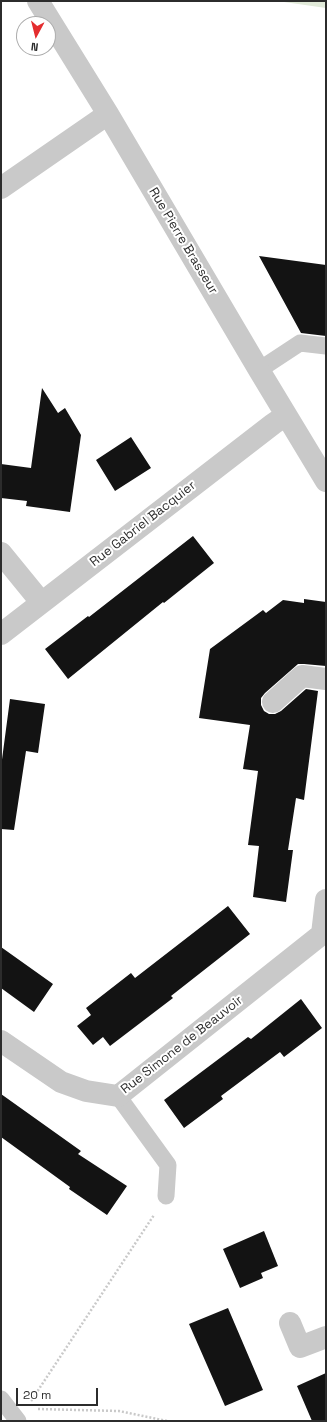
<!DOCTYPE html>
<style>
body{margin:0}
#map{position:relative;width:327px;height:1422px;overflow:hidden;background:#fff;font-family:"Space Grotesk",sans-serif}
canvas{display:block}
.frame{position:absolute;inset:0;border:2px solid #2c2c2c;pointer-events:none}
.north{position:absolute;left:16px;top:16px;width:40px;height:40px;box-sizing:border-box;background:#fff;border:1px solid #ababab;border-radius:50%;rotate:187deg;font-size:11px;font-weight:700;line-height:16px;text-align:center;color:#2c2c2c}
.north::after{content:'';display:block;margin:auto;width:14px;height:18px;background:#e42d2f;clip-path:polygon(50% 0,100% 100%,50% 72%,0 100%)}
.scale{position:absolute;left:16px;top:1388px;width:82px;height:18px;box-sizing:border-box;border:2px solid #2c2c2c;border-top:0;padding-left:5px;font-size:12px;line-height:14px;white-space:nowrap;color:#2c2c2c;-webkit-text-stroke:3px #fff;paint-order:stroke}
</style>
<div id="map">
<canvas width="327" height="1422"></canvas>
<div class="frame"></div>
<div class="north">N</div>
<div class="scale">20 m</div>
</div>
<script>
const g = document.querySelector('canvas').getContext('2d');
g.lineJoin = 'round';
function paint(path, color) {
  g.fillStyle = color;
  g.fill(path, 'evenodd');
}
function poly(rows) {
  const path = new Path2D();
  for (const r of rows) {
    path.moveTo(r[0], r[1]);
    for (let i = 2; i < r.length; i += 2) path.lineTo(r[i], r[i + 1]);
  }
  return path;
}
function stroke(path, color, width, dash) {
  g.strokeStyle = color;
  g.lineWidth = width;
  g.lineCap = dash ? 'butt' : 'round';
  g.setLineDash(dash || []);
  g.stroke(path);
}
function write(font, color, halo, rows, align = 'center') {
  g.font = font + ' "Space Grotesk",sans-serif';
  g.lineWidth = 4;
  g.setLineDash([]);
  g.textBaseline = 'middle';
  g.strokeStyle = halo;
  g.fillStyle = color;
  for (const [text, x, y, turn = 0] of rows) {
    g.save();
    g.translate(x, y);
    g.rotate((+turn || 0) * Math.PI / 180);
    g.textAlign = isNaN(turn) ? turn : align;
    if (halo) g.strokeText(text, 0, 0);
    g.fillText(text, 0, 0);
    g.restore();
  }
}
paint(poly([
 [277,1,326,1,326,8]
]), '#e1ead9');
paint(poly([
 [259,256,326,265,326,336,301,333],
 [42,388,58,413,65,408,81,435,70,512,26,506,27,501,1,498,1,464,31,468],
 [131,437,151,468,115,491,96,460],
 [193,536,214,563,164,603,163,602,68,679,45,649,88,616,89,617],
 [304,599,326,602,326,666,304,664,298,664,265,693,261,698,261,705,264,711,269,714,275,714,281,711,306,689,318,691,304,800,296,798,288,850,293,850,286,902,253,897,259,846,248,845,258,771,243,769,250,725,199,718,210,649,263,610,266,613,283,600,304,603],
 [10,699,45,704,38,753,26,751,14,830,1,829,1,767],
 [228,906,250,934,171,996,173,998,110,1046,103,1037,93,1045,77,1026,91,1015,86,1008,131,973,135,978],
 [1,947,53,984,34,1012,1,988],
 [301,999,322,1028,284,1057,280,1052,221,1096,223,1099,184,1128,164,1100,248,1037,251,1039],
 [1,1094,81,1151,78,1154,127,1186,107,1215,69,1189,70,1187,1,1137],
 [264,1231,278,1266,261,1273,263,1278,240,1288,223,1249],
 [228,1308,263,1390,225,1406,189,1324],
 [326,1373,326,1421,312,1421,297,1386]
]), '#131313');
stroke(poly([
 [31,1401,154,1215],
 [38,1409,119,1411,167,1421]
]), '#c9c9c9', 2.5, [2, 2]);
stroke(poly([
 [259,370,300,343,326,346],
 [118,1096,168,1165,166,1196],
 [1,1399,18,1421]
]), '#c9c9c9', 17);
stroke(poly([
 [38,1,108,114,259,370,326,481],
 [1,188,108,114],
 [1,553,41,602],
 [1,634,273,424,286,415],
 [273,702,302,676,326,679],
 [1,1041,61,1082,86,1091,118,1096,322,934,326,900],
 [290,1323,300,1347,326,1337]
]), '#c9c9c9', 22);
write('13px', '#2c2c2c', '#fff', [
 ["Rue Pierre Brasseur",183,241,59],
 ["Rue Gabriel Bacquier",143,524,-38],
 ["Rue Simone de Beauvoir",182,1045,-38]
]);
</script>
